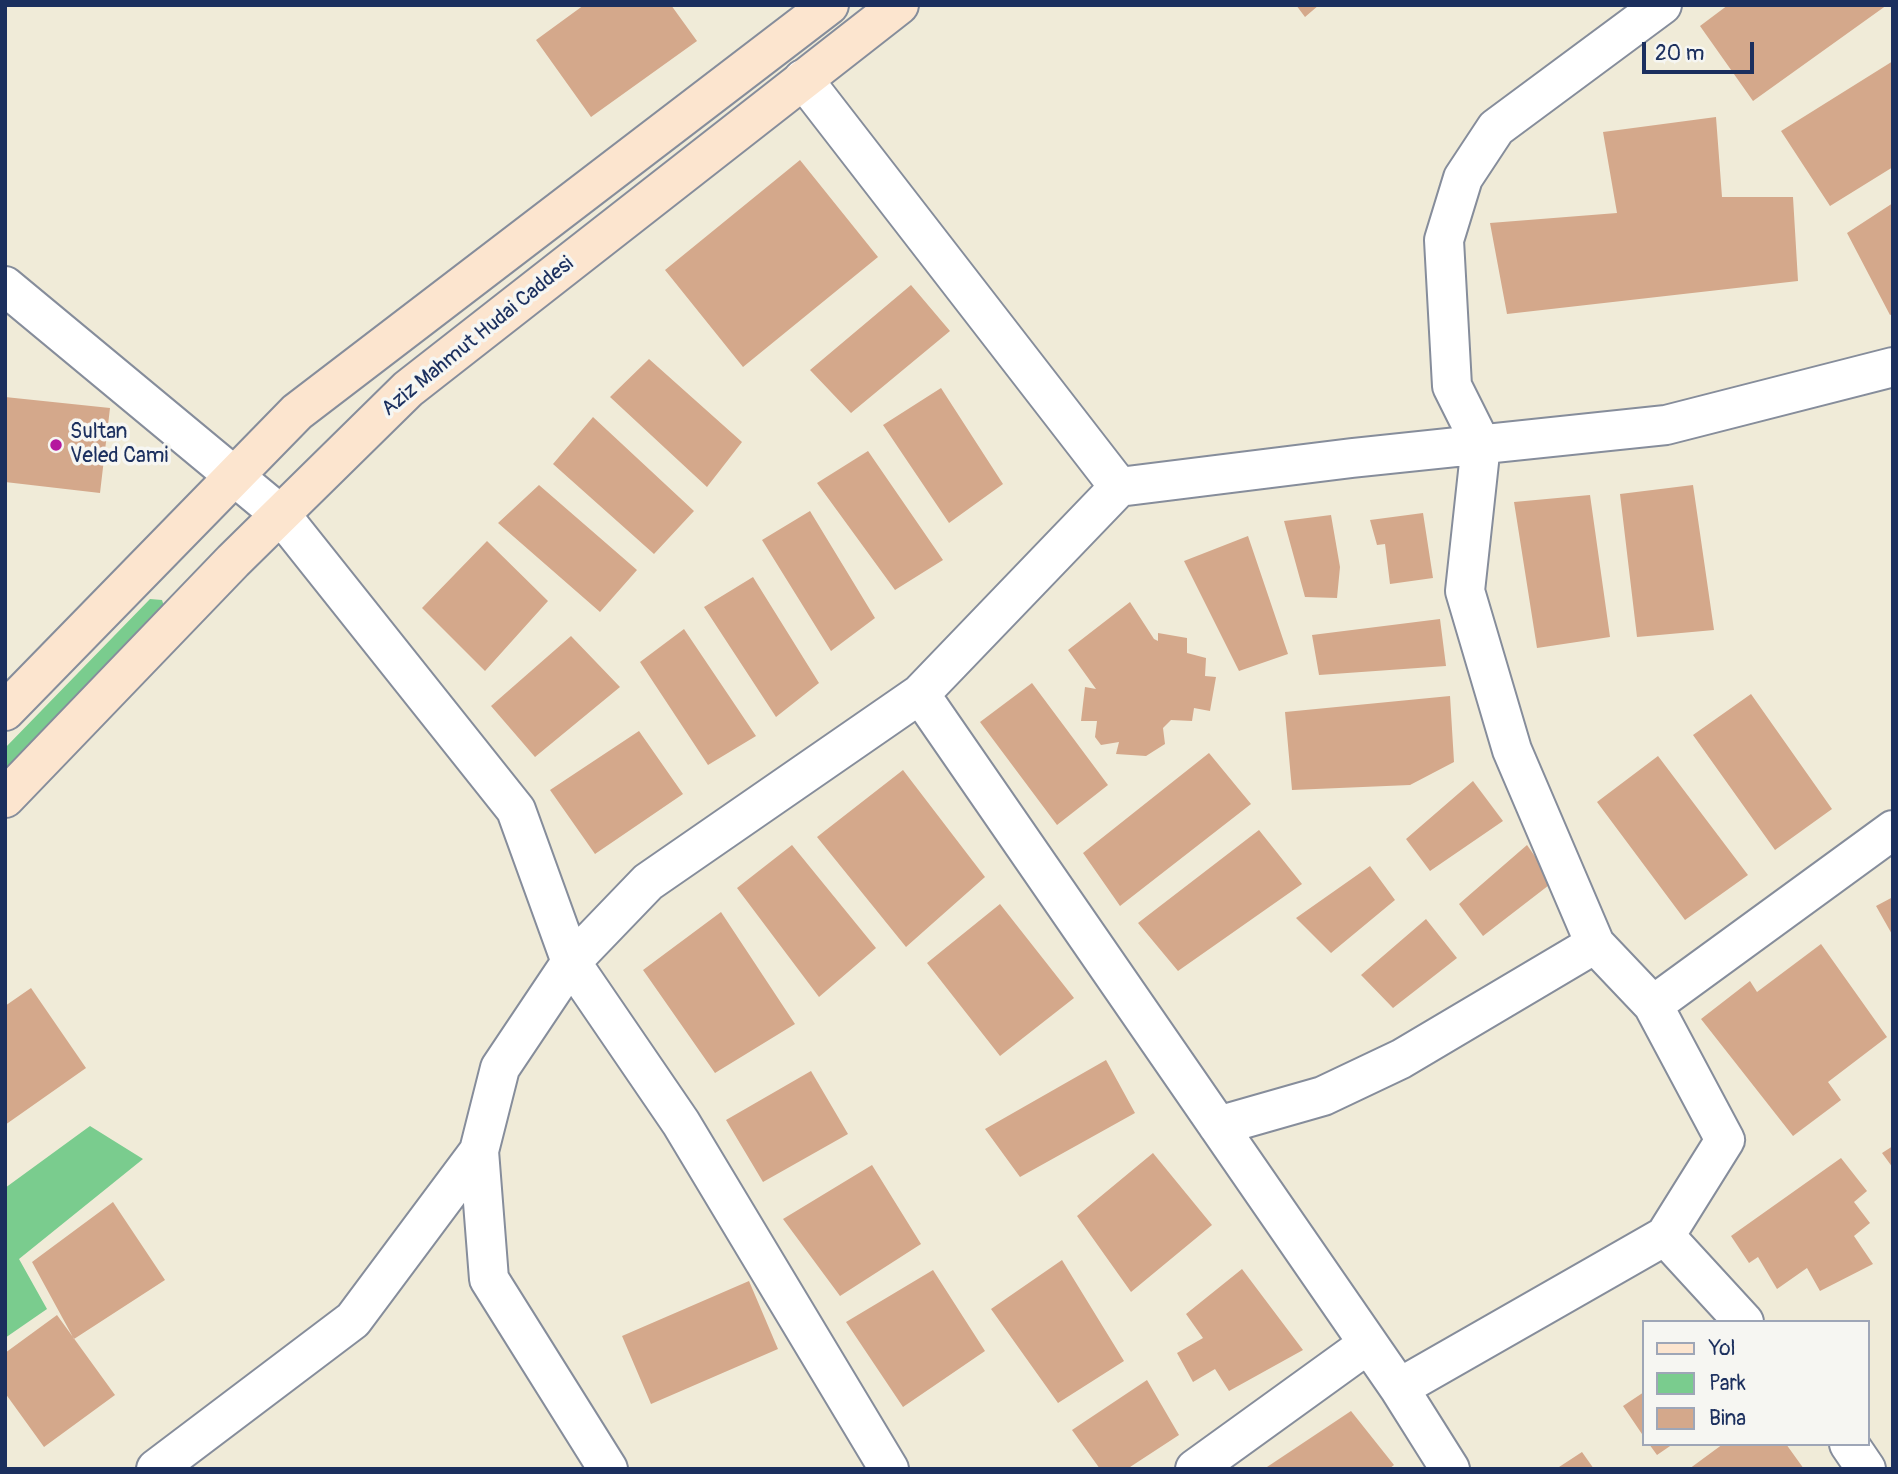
<!DOCTYPE html>
<style>
body{margin:0}
#map{position:relative;width:1898px;height:1474px;overflow:hidden;background:#f0ebd8;font-family:Pangolin,sans-serif}
canvas{display:block}
.frame{position:absolute;inset:0;border:7px solid #1b2f5e;pointer-events:none}
.legend{position:absolute;left:1642px;top:1320px;width:228px;height:126px;box-sizing:border-box;background:#f6f6f2;border:2px solid #9ea6b7;margin:0;padding:9px 12px;list-style:none;font-size:21px;color:#1b2f5e}
.legend li{display:flex;align-items:center;gap:14px;height:35px}
.legend b{width:35px;border:2px solid #9ea6b7}
.scale{position:absolute;left:1642px;top:42px;width:112px;height:32px;box-sizing:border-box;border:4px solid #1b2f5e;border-top:0;padding-left:9px;font-size:21px;line-height:24px;white-space:nowrap;color:#1b2f5e;-webkit-text-stroke:5px #f6f6f2;paint-order:stroke}
</style>
<div id="map">
<canvas width="1898" height="1474"></canvas>
<div class="frame"></div>
<ul class="legend">
<li><b style="height:9px;background:#fce5cf"></b>Yol</li>
<li><b style="height:19px;background:#7acc8e"></b>Park</li>
<li><b style="height:19px;background:#d4a88b"></b>Bina</li>
</ul>
<div class="scale">20 m</div>
</div>
<script>
const g = document.querySelector('canvas').getContext('2d');
g.lineJoin = 'round';
function paint(path, color) {
  g.fillStyle = color;
  g.fill(path, 'evenodd');
}
function poly(rows) {
  const path = new Path2D();
  for (const r of rows) {
    path.moveTo(r[0], r[1]);
    for (let i = 2; i < r.length; i += 2) path.lineTo(r[i], r[i + 1]);
  }
  return path;
}
function stroke(path, color, width, dash) {
  g.strokeStyle = color;
  g.lineWidth = width;
  g.lineCap = dash ? 'butt' : 'round';
  g.setLineDash(dash || []);
  g.stroke(path);
}
function write(font, color, halo, rows, align = 'center') {
  g.font = font + ' Pangolin,sans-serif';
  g.lineWidth = 7;
  g.setLineDash([]);
  g.textBaseline = 'middle';
  g.strokeStyle = halo;
  g.fillStyle = color;
  for (const [text, x, y, turn = 0] of rows) {
    g.save();
    g.translate(x, y);
    g.rotate((+turn || 0) * Math.PI / 180);
    g.textAlign = isNaN(turn) ? turn : align;
    if (halo) g.strokeText(text, 0, 0);
    g.fillText(text, 0, 0);
    g.restore();
  }
}
paint(poly([
 [150,599,162,600,164,606,5,769,5,748],
 [90,1126,143,1159,19,1259,47,1309,5,1338,5,1188]
]), '#7acc8e');
paint(poly([
 [584,5,671,5,697,41,591,117,536,40],
 [1296,5,1319,5,1305,17],
 [1728,5,1887,5,1753,101,1700,26],
 [1893,61,1893,167,1830,206,1781,131],
 [1716,117,1722,197,1793,197,1798,281,1507,314,1490,223,1617,213,1603,132],
 [800,160,878,257,743,367,665,270],
 [1893,203,1893,314,1890,315,1847,233],
 [911,285,950,331,851,413,810,370],
 [649,359,742,442,707,487,610,397],
 [941,388,1003,484,949,523,883,425],
 [5,397,110,408,100,493,5,482],
 [593,417,694,511,654,554,553,464],
 [868,451,943,560,895,590,817,483],
 [539,485,637,570,600,612,498,523],
 [1693,485,1714,630,1637,637,1620,494],
 [1590,495,1610,637,1537,648,1514,502],
 [810,511,875,618,831,651,762,540],
 [1423,513,1433,578,1390,584,1385,544,1377,545,1370,520],
 [1331,515,1340,567,1337,598,1305,597,1284,521],
 [1248,536,1288,654,1239,671,1184,561],
 [487,541,548,601,485,671,422,608],
 [753,577,819,683,776,717,704,607],
 [1130,602,1154,639,1158,641,1158,633,1187,638,1187,653,1206,658,1205,676,1216,677,1210,711,1194,708,1192,721,1171,720,1163,728,1165,744,1146,756,1116,754,1119,742,1101,745,1095,737,1097,721,1081,721,1085,687,1096,689,1068,650],
 [1440,619,1446,666,1319,675,1312,635],
 [684,629,756,736,708,765,640,662],
 [571,636,620,687,535,757,491,706],
 [1032,683,1108,785,1057,825,980,722],
 [1751,694,1832,809,1775,850,1693,735],
 [1450,696,1454,762,1410,785,1292,790,1285,712],
 [639,731,683,794,595,854,550,790],
 [1209,753,1251,804,1120,906,1083,853],
 [1658,756,1748,875,1685,920,1597,802],
 [903,770,985,877,906,947,817,837],
 [1473,781,1503,821,1430,871,1406,839],
 [1259,830,1302,884,1178,971,1138,923],
 [792,845,876,948,819,997,737,888],
 [1527,845,1553,882,1483,936,1459,904],
 [1370,866,1395,900,1331,953,1296,918],
 [1893,897,1893,936,1876,906],
 [1000,904,1074,998,1000,1056,927,963],
 [721,912,795,1024,715,1073,643,970],
 [1426,919,1457,958,1393,1008,1361,975],
 [1821,944,1887,1037,1828,1082,1841,1100,1793,1136,1701,1019,1750,981,1757,992],
 [31,988,86,1068,5,1125,5,1006],
 [1106,1060,1135,1113,1020,1177,985,1129],
 [811,1071,848,1134,763,1182,726,1120],
 [1893,1146,1893,1168,1882,1153],
 [1153,1153,1212,1225,1131,1292,1077,1216],
 [1841,1158,1867,1191,1854,1202,1870,1223,1854,1236,1873,1264,1820,1291,1807,1268,1777,1289,1758,1257,1749,1263,1731,1236],
 [872,1165,921,1244,840,1296,783,1219],
 [113,1202,165,1280,74,1339,32,1262],
 [1062,1260,1124,1361,1058,1403,991,1309],
 [1242,1269,1303,1350,1229,1391,1215,1369,1193,1382,1177,1353,1203,1338,1186,1314],
 [933,1270,985,1351,903,1407,846,1322],
 [749,1281,778,1349,651,1404,622,1336],
 [57,1315,115,1395,44,1447,5,1393,5,1353],
 [1147,1380,1179,1435,1127,1469,1100,1469,1072,1430],
 [1644,1392,1644,1437,1623,1406],
 [1351,1411,1394,1465,1389,1469,1264,1469],
 [1649,1444,1673,1444,1657,1455],
 [1723,1444,1786,1444,1804,1469,1689,1469],
 [1582,1452,1594,1469,1556,1469]
]), '#d4a88b');
const street = poly([
 [803,79,1119,487,920,694],
 [5,286,281,515,516,810,571,962,681,1123,889,1469],
 [1119,487,1352,458,1666,425,1893,367],
 [1595,944,1512,750,1465,591,1481,444,1452,386,1444,240,1463,178,1496,128,1662,5],
 [1218,1126,1323,1096,1401,1059,1595,944,1653,1005],
 [1744,1322,1665,1236,1725,1140,1653,1005,1893,830],
 [1849,1444,1866,1469],
 [156,1469,353,1320,479,1151],
 [608,1469,489,1279,479,1151,500,1068,571,962,648,882,920,694,1399,1388],
 [1195,1469,1368,1344],
 [1450,1469,1399,1388,1665,1236]
]);
const secondary = poly([
 [5,711,297,412,829,5],
 [5,798,233,561,408,389,899,5]
]);
stroke(street, '#868d9b', 42);
stroke(secondary, '#868d9b', 42);
stroke(street, '#fff', 38);
stroke(secondary, '#fce5cf', 38);
for (const [x, y, r, color] of [
 [56,445,7,"#b5179e"]
]) {
  const dot = new Path2D();
  dot.arc(x, y, r, 0, 2 * Math.PI);
  g.fillStyle = color;
  g.fill(dot);
  stroke(dot, '#f6f6f2', 2.5);
}
write('21px', '#1b2f5e', '#f6f6f2', [
 ["Aziz Mahmut Hudai Caddesi",478,337,-39]
]);
write('21px', '#1b2f5e', '#f6f6f2', [
 ["Sultan",70,433],
 ["Veled Cami",70,457]
], 'left');
</script>
